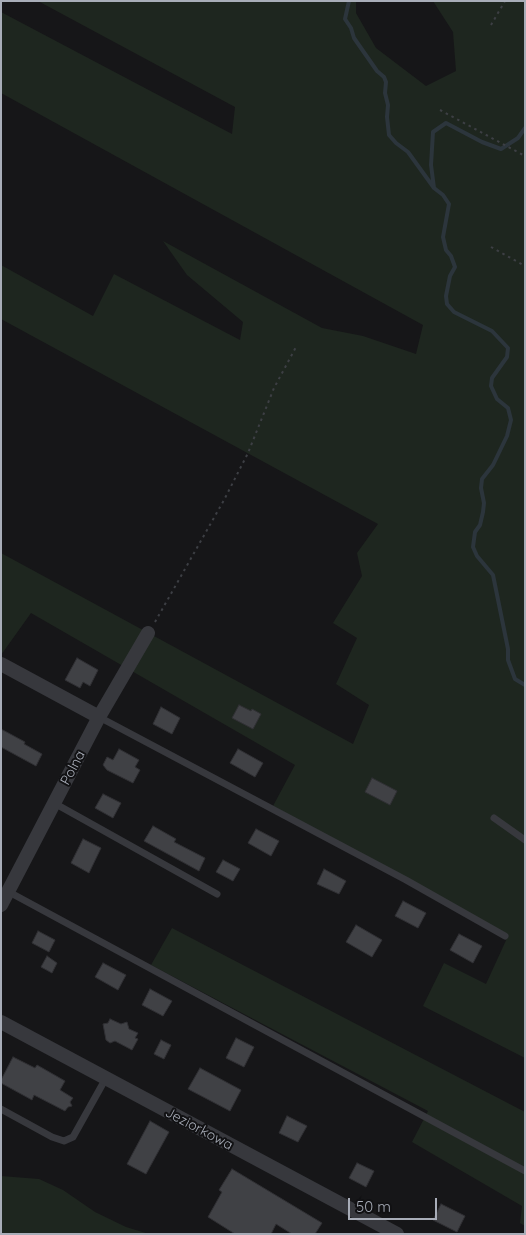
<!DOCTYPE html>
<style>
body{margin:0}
#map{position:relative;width:526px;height:1235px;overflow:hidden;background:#161618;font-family:Quicksand,sans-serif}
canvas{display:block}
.frame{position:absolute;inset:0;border:2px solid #a8adb8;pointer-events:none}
.scale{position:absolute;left:348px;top:1198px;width:89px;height:22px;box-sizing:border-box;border:2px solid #a8adb8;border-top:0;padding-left:6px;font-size:15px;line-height:18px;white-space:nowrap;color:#a8adb8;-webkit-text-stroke:4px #111113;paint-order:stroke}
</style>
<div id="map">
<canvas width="526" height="1235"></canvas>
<div class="frame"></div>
<div class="scale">50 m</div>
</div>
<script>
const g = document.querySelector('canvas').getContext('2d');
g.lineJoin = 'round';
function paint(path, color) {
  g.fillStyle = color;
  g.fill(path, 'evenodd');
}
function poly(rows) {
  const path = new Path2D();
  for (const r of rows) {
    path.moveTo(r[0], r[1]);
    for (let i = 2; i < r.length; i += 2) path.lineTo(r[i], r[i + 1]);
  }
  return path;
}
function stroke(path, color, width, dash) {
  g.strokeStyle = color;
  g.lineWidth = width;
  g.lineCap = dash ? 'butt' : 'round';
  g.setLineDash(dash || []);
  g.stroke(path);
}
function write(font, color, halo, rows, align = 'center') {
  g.font = font + ' Quicksand,sans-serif';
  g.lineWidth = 4;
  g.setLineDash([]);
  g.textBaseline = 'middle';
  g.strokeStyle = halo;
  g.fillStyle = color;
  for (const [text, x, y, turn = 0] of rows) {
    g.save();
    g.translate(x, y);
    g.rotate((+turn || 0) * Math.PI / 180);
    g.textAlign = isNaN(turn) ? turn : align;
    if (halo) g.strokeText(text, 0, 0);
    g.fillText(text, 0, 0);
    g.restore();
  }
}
paint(poly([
 [38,1,356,1,356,13,376,48,426,86,456,71,453,32,433,1,525,1,525,1058,423,1006,444,963,486,984,508,936,273,806,295,765,31,613,1,655,1,553,353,744,369,705,336,684,357,638,333,623,362,576,357,553,378,524,1,319,1,265,93,316,114,274,240,340,243,322,187,275,163,241,322,328,363,336,416,354,423,325,1,93,1,12,232,134,235,107],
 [172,928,525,1112,525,1226,520,1223,522,1206,412,1142,428,1111,151,965],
 [1,1176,39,1179,63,1190,95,1212,126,1227,149,1234,1,1234]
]), '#1e261f');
stroke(poly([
 [349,1,345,19,351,28,354,38,377,71,384,77,386,82,385,93,388,105,387,117,389,135,396,143,408,152,434,188,443,195,449,204,443,237,446,250,451,256,455,267,450,276,446,296,447,304,454,312,492,331,508,348,507,357,492,378,491,386,497,399,508,408,511,420,507,436,493,465,482,479,481,488,484,503,483,512,480,525,475,532,473,547,477,556,493,575,508,649,508,660,515,679,525,685],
 [434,188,431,165,433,132,446,123,482,142,501,149,518,138,525,128]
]), '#2c353c', 4);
const building = poly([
 [77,658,98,670,90,686,83,682,80,688,65,680,77,658],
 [239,705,251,711,252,709,261,714,253,729,232,718,239,705],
 [161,707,180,718,172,734,153,724,161,707],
 [1,729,25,742,24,744,42,754,36,766,1,747,1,729],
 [119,749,139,760,135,767,140,770,133,783,107,770,103,765,107,757,113,760,119,749],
 [238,749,263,763,255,777,230,763,238,749],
 [372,778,397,791,390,805,365,792,372,778],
 [103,794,121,803,113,818,95,808,103,794],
 [153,826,176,839,174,842,205,858,199,871,144,841,153,826],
 [256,829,279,841,271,856,248,843,256,829],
 [83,839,101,848,89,873,71,863,83,839],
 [223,860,240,869,233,881,216,872,223,860],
 [324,869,346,881,339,894,317,884,324,869],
 [403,901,426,913,418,928,395,916,403,901],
 [356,925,382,940,372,957,346,942,356,925],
 [38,931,55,940,49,952,32,943,38,931],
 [459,934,482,946,473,963,450,950,459,934],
 [47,956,57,963,52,973,41,967,47,956],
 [103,963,126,975,118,990,95,977,103,963],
 [150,989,172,1001,163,1016,142,1005,150,989],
 [110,1019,121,1024,127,1022,129,1029,138,1033,135,1038,138,1039,132,1050,115,1041,110,1043,106,1040,103,1024,108,1023,110,1019],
 [236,1038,254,1047,244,1067,226,1058,236,1038],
 [161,1040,171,1045,164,1059,154,1054,161,1040],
 [13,1057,35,1068,37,1065,65,1081,60,1090,73,1098,70,1102,72,1106,68,1107,65,1111,34,1095,32,1100,1,1083,1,1080,13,1057],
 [200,1068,241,1090,230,1111,188,1089,200,1068],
 [287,1116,307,1126,298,1142,279,1133,287,1116],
 [150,1121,169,1132,146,1174,127,1164,150,1121],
 [357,1163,374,1171,366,1187,349,1178,357,1163],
 [232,1169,322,1223,315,1234,292,1234,276,1224,271,1234,235,1234,208,1217,222,1192,219,1190,232,1169],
 [441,1204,465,1216,457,1232,433,1220,441,1204]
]);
paint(building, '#404145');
stroke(building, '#303034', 1);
stroke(poly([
 [491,25,505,1],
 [440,110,525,156],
 [491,247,525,266],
 [155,622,224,500,248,453,274,388,296,347]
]), '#3d3f44', 2, [2.5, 4]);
stroke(poly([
 [99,717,406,880,505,936],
 [54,803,217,894],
 [494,818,525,840],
 [9,892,525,1171],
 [1,1109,52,1137,64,1141,73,1137,106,1078]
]), '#37383d', 7);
stroke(poly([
 [1,664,99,717],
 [1,905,99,717,148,633],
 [1,1022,397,1234]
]), '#37383d', 14);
write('14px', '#a8adb8', '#111113', [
 ["Polna",73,768,-62],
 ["Jeziorkowa",199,1129,28]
]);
</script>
